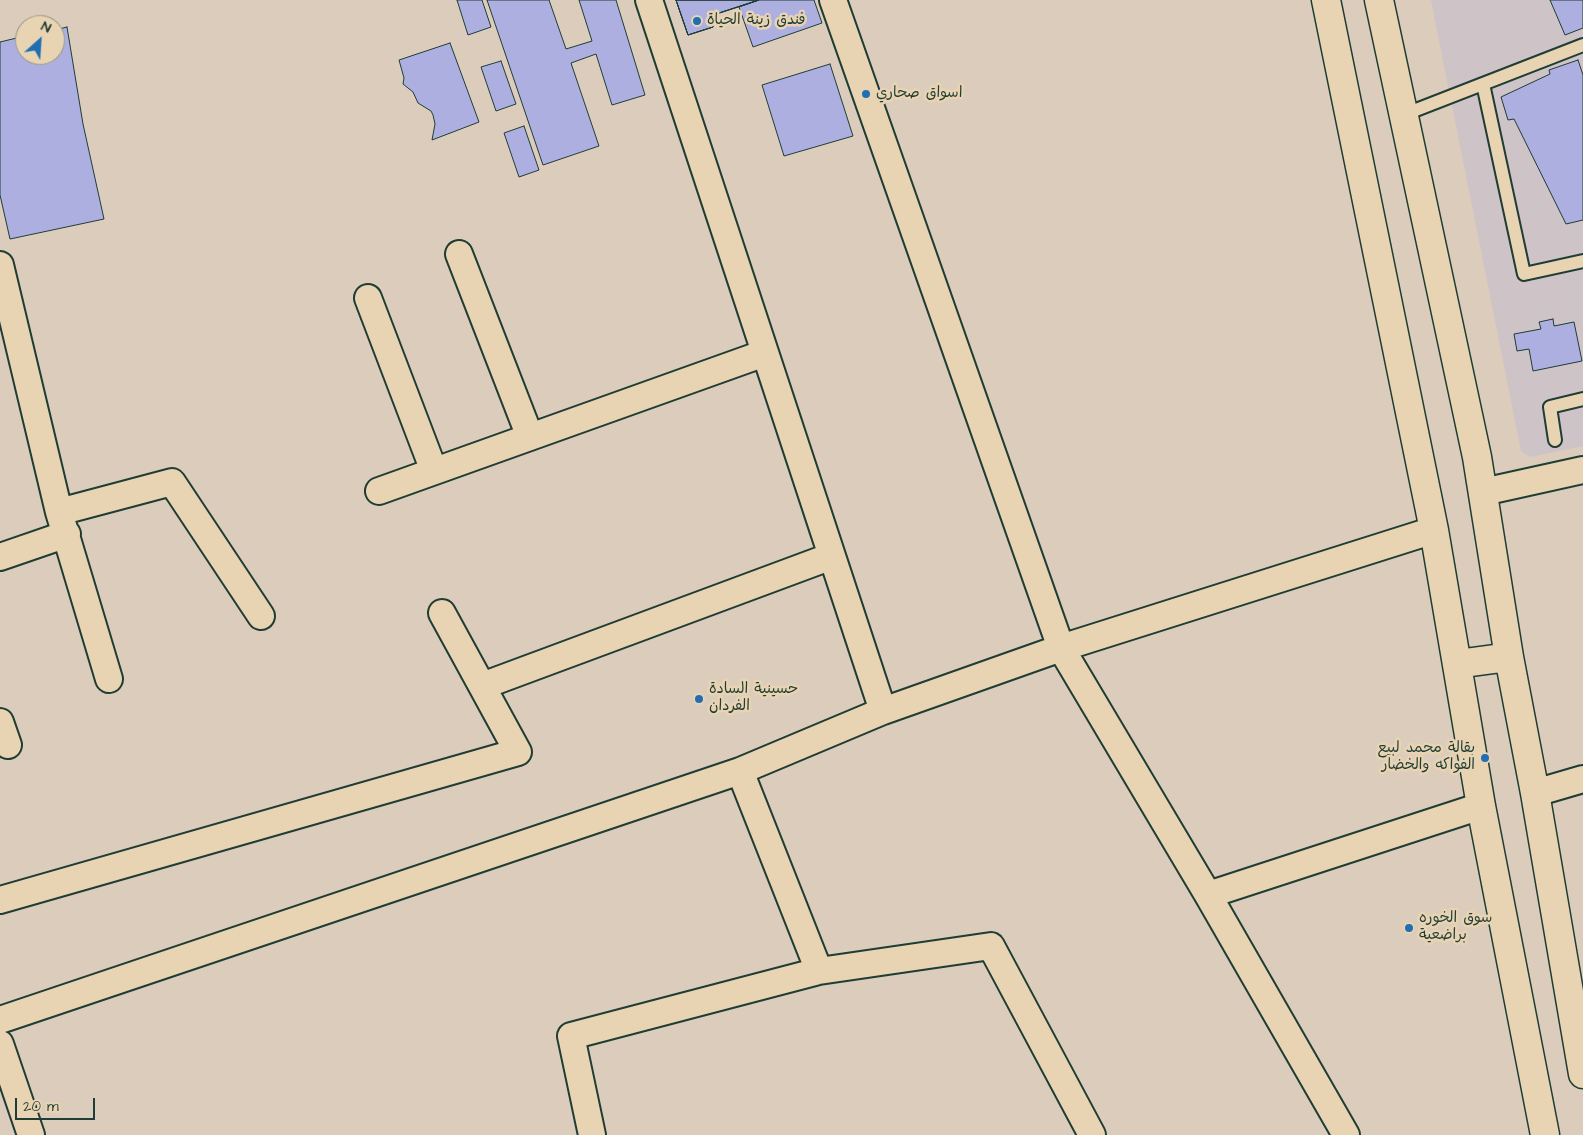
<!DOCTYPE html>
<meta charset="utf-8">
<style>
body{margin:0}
#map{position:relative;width:1583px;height:1135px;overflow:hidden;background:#dcccbb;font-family:"Architects Daughter",sans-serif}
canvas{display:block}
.north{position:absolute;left:15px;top:15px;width:50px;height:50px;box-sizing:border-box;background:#e8d3b2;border:1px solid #989780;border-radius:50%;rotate:26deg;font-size:14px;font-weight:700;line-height:20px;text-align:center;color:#1f3d34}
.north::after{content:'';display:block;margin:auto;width:18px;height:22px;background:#1f6fb2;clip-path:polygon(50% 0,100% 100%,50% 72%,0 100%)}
.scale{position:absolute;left:15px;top:1098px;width:80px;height:22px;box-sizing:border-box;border:2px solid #1f3d34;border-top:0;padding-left:6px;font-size:15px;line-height:18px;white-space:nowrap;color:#1f3d34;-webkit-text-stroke:4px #e8d3b2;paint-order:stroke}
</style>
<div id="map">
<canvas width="1583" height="1135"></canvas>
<div class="north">N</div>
<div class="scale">20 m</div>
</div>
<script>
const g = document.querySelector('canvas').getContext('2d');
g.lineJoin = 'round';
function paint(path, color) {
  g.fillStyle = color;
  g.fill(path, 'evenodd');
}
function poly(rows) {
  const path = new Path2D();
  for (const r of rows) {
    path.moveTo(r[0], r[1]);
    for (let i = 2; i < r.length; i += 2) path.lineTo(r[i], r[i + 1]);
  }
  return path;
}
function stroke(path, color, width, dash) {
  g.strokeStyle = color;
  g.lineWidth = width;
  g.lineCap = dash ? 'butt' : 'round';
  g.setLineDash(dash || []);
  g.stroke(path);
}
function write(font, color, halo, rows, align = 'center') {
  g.font = font + ' "Architects Daughter","Playpen Sans Arabic",sans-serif';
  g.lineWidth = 5;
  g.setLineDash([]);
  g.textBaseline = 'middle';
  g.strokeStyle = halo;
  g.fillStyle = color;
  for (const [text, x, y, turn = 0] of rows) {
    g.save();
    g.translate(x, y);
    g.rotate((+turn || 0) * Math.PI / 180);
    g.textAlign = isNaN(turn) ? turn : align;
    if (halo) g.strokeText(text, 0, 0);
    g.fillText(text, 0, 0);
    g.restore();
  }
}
paint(poly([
 [1431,0,1583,0,1583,446,1530,457,1521,451]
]), '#cec3c6');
const building = poly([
 [457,0,482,0,491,27,468,35,457,0],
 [487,0,549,0,566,49,592,41,579,0,616,0,645,95,612,105,596,54,571,63,599,146,543,165,487,0],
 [676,0,759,0,710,16,713,27,688,35,676,0],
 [676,0,759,0,710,16,713,27,688,35,676,0],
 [676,0,759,0,710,16,713,27,688,35,676,0],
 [759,0,814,0,822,23,753,47,739,7,759,0],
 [1550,0,1583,0,1583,28,1565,35,1550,0],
 [67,27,83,124,104,219,10,239,0,195,0,42,25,36,25,55,55,55,55,30,67,27],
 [450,43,479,122,432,140,435,124,433,115,431,111,418,103,413,92,403,84,404,78,399,60,450,43],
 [1578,60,1583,75,1583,220,1566,224,1514,119,1508,120,1501,97,1550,74,1549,70,1578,60],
 [501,61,516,104,496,111,481,67,501,61],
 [830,64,853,136,784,156,762,85,830,64],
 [524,126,539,170,519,177,504,133,524,126],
 [1553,319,1554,326,1574,322,1582,361,1533,371,1529,349,1517,351,1514,334,1541,329,1539,322,1553,319]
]);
paint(building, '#acafe0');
stroke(building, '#1f3d34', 1);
const service = poly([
 [1483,84,1524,274,1583,261],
 [1403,115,1583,45],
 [1555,440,1550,407,1583,399]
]);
const minor = poly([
 [649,0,883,711],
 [833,0,1061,648,1208,895,1346,1135],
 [459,254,530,437],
 [0,265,59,512,109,679],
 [368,298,434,471],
 [379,491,765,353],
 [1483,492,1583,470],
 [59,512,172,482,261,616],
 [0,557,67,534],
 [482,686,832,556],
 [0,722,8,745],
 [740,771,819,971],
 [1535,793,1583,779],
 [1208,895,1481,806],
 [0,900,518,752,442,613],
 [0,1020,740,771,883,711,1061,648,1434,530],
 [0,1044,31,1135],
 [592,1135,571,1036,819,971,991,946,1092,1135]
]);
const secondary = poly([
 [1326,0,1434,530,1481,806,1545,1135],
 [1379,0,1477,457,1509,657,1535,793,1583,1074],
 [1457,664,1509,657]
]);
stroke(service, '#1f3d34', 16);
stroke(minor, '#1f3d34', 30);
stroke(secondary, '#1f3d34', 31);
stroke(service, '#e8d3b2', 12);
stroke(minor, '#e8d3b2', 26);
stroke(secondary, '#e8d3b2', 28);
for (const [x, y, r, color] of [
 [697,21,5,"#1f6fb2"],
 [866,94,5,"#1f6fb2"],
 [699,699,5,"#1f6fb2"],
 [1485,758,5,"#1f6fb2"],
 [1409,928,5,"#1f6fb2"]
]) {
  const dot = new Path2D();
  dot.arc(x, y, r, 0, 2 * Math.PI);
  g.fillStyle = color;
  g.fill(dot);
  stroke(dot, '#e8d3b2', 2);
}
write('15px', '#1f3d34', '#e8d3b2', [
 ["فندق زينة الحياة",707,21],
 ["اسواق صحاري",876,94],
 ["حسينية السادة",709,690],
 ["الفردان",709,707],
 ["بقالة محمد لبيع",1475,749,"right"],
 ["الفواكه والخضار",1475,766,"right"],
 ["سوق الخوره",1419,919],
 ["براضعية",1419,936]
], 'left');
</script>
